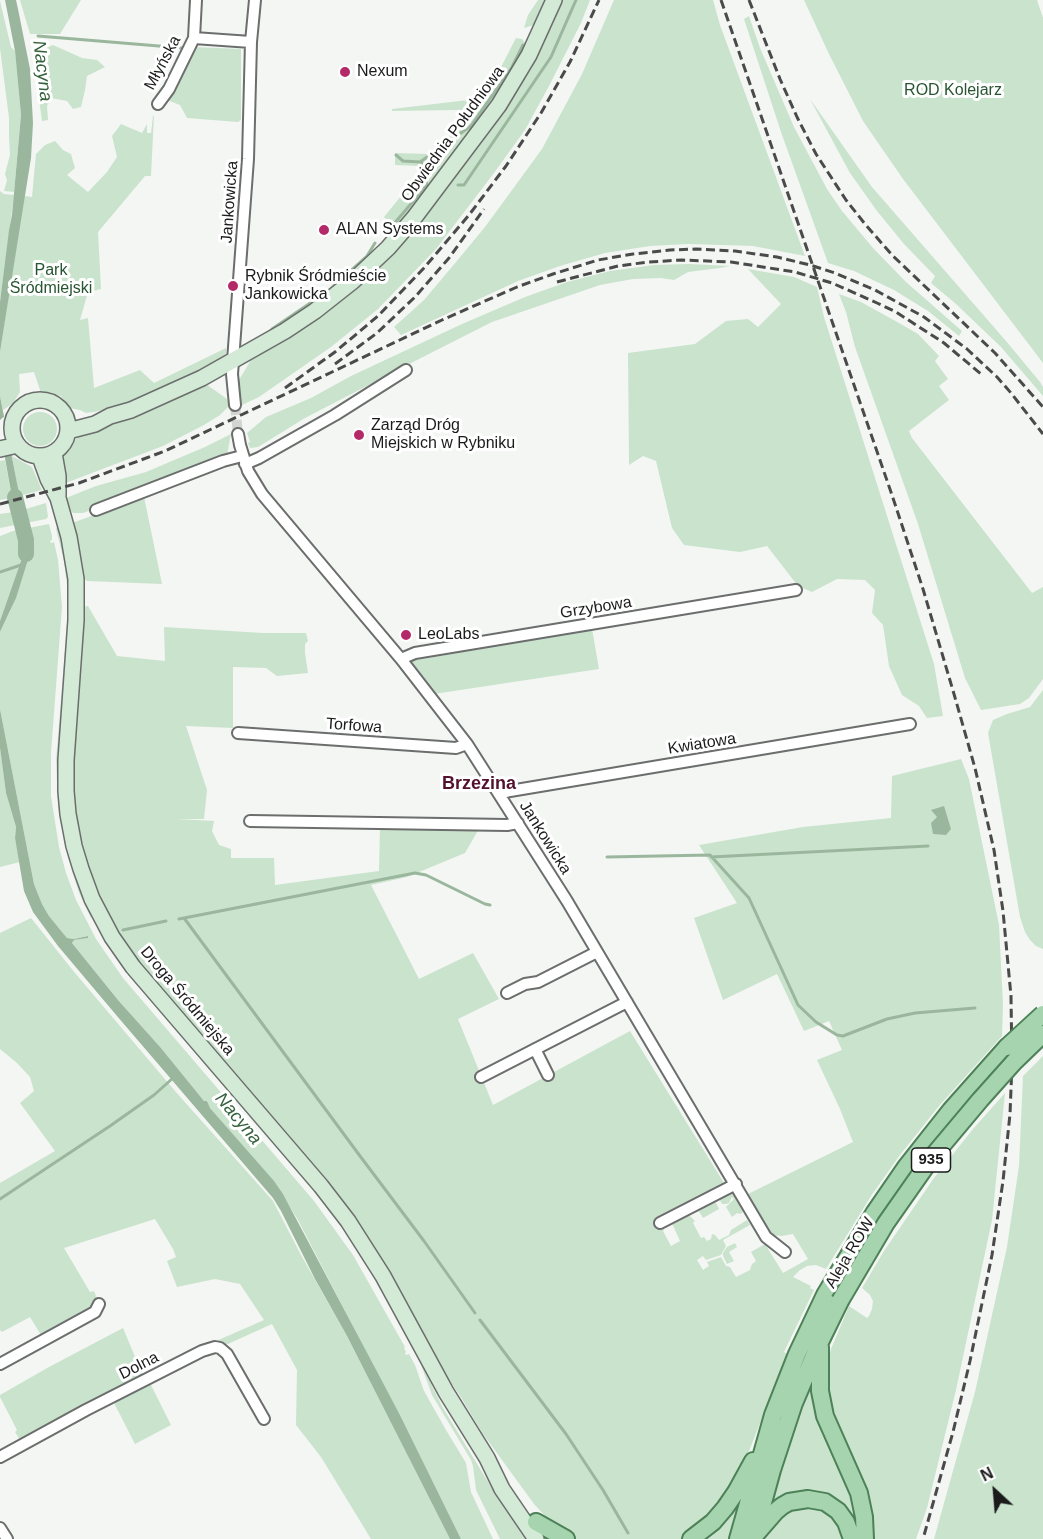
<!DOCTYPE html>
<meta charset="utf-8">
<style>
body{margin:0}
#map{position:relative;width:1043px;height:1539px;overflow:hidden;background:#f3f6f3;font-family:Arial,sans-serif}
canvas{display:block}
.north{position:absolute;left:965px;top:1461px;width:60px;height:60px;-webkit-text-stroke:4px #fff;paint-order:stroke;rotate:334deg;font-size:16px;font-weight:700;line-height:24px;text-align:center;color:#1a1b1a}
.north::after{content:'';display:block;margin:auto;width:21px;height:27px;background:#1a1b1a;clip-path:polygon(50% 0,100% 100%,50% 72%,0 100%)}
</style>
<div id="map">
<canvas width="1043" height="1539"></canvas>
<div class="north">N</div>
</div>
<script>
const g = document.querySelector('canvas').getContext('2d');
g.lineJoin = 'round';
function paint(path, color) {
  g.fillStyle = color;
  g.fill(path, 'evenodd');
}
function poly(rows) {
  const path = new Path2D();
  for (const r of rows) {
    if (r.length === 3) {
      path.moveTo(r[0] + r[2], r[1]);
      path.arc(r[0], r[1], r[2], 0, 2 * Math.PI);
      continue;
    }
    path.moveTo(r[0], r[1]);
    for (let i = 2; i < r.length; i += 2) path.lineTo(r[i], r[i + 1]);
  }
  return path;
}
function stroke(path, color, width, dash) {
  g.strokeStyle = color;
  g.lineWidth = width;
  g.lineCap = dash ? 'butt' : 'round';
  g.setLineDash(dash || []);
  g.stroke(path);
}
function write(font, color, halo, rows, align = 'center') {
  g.font = font + ' Arial,sans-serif';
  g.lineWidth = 6;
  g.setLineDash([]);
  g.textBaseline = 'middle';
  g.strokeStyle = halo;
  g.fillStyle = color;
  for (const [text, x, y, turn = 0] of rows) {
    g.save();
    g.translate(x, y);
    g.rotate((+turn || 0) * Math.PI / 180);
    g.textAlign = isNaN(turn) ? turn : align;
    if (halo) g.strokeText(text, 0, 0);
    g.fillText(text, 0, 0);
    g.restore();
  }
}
paint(poly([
 [20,0,81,0,60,34,30,34],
 [538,0,547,0,537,24,524,28,528,15],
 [561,0,590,0,581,23,549,86,525,130,494,173,436,249,378,309,331,347,259,397,242,405,239,405,239,380,251,360,326,313,352,291,421,222,482,141,532,68,547,35],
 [614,0,713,0,720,25,805,256,753,246,689,244,650,246,605,253,560,266,518,281,401,335,394,327,424,300,456,262,485,227,542,149,582,74],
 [804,0,1037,0,1043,18,1043,363,903,179,863,121,829,54],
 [0,1,11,47,15,51,21,115,14,192,4,191,7,180,5,174,10,155,9,136,9,118,0,48],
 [749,16,760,48,794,127,827,189,842,211,873,248,906,282,962,331,959,336,928,311,894,290,854,271,828,263,781,132,744,19],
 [516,38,522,39,528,47,506,85,397,228,394,229,384,217,419,174,419,166,395,165,395,153,430,154,444,142,462,120,457,110,392,111,392,109,485,98],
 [53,45,82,58,97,60,105,67,87,76,85,90,81,107,73,109,67,101,51,98,47,106,48,120,42,121,39,98,39,78,34,53],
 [194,47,241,49,241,120,238,122,187,118,180,105,167,100],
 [810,99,872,187,1006,341,1040,382,1043,387,1043,396,1001,347,956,304,931,283,935,276,904,244,877,211,850,173],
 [154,115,151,176,145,176,98,232,101,289,88,292,80,320,88,318,94,388,140,370,154,383,226,348,226,353,223,358,151,395,108,409,94,412,86,413,80,410,69,408,61,396,41,393,34,372,19,374,20,392,17,397,12,404,3,410,0,396,0,352,24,196,32,197,36,154,45,145,55,141,63,150,71,154,75,168,67,175,88,192,107,172,117,157,112,136,121,124,142,133,147,124,147,133,151,133,153,116],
 [0,191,4,194,14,195,0,302],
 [689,264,730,266,720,268,688,272,674,280,661,278,633,279,600,285,492,322,419,359,305,418,258,447,250,448,248,443,250,442,247,433,266,417,311,398,351,376,462,324,525,297,567,282,610,271,654,265],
 [748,269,794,277,817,287,824,317,934,664,943,716,927,718,919,706,902,695,889,666,883,625,872,613,875,590,865,580,837,579,812,592,798,586,767,546,740,552,684,545,672,528,656,461,643,456,629,465,628,353,695,344,726,321,748,319,758,327,781,304],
 [839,294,861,302,899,323,918,334,939,356,935,361,948,379,939,386,949,400,909,431,912,438,1032,593,1043,587,1043,679,1029,698,1020,704,981,710,965,678,918,524,855,347,846,312],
 [206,384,227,399,229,406,220,415,204,425,163,446,63,484,61,452,76,439,93,429,145,412],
 [40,429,17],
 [231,434,227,455,174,479,83,513,73,513,71,511,66,498,96,486,146,472,205,447],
 [12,456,32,467,42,490,19,496],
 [5,460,12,498,0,500,0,461],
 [144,497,162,584,87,581,82,576,72,523],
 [46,503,48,517,46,519,0,528,0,514,14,512,16,520,23,519,22,510],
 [49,524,52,536,52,540,50,541,51,543,54,542,58,560,62,607,51,753,51,796,59,847,66,873,76,900,96,939,123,978,314,1201,353,1255,405,1347,404,1348,406,1352,405,1354,406,1355,409,1354,415,1365,424,1391,446,1430,466,1463,471,1492,493,1539,461,1539,400,1415,377,1373,298,1220,278,1187,210,1108,207,1103,208,1101,204,1101,161,1048,118,1000,72,943,74,940,88,938,88,936,74,939,67,938,49,916,42,904,34,884,0,709,0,632,11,609,26,567,30,552,29,538,28,532,21,534,23,546,22,558,0,621,0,536,13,531],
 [58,525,66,551,71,601,60,753,92,912,91,918,79,893,68,858,58,807,56,760,68,614,67,585,64,561,56,529],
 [88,606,117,656,165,661,164,627,263,633,306,633,308,641,305,644,305,653,308,673,277,676,266,668,233,667,233,728,186,726,207,790,204,819,177,819,214,821,212,831,219,845,231,849,231,858,274,858,275,885,379,871,380,826,480,827,465,853,407,877,371,885,419,979,473,953,499,999,458,1019,493,1105,630,1031,729,1191,733,1190,744,1209,742,1213,740,1214,737,1213,732,1217,726,1207,734,1199,732,1197,729,1203,726,1204,722,1204,718,1197,714,1199,719,1209,703,1218,697,1208,687,1213,695,1221,693,1223,701,1238,704,1237,707,1241,711,1239,712,1234,715,1235,719,1240,729,1235,731,1230,747,1220,750,1225,723,1240,726,1246,721,1255,706,1260,703,1256,697,1260,703,1270,709,1266,707,1262,721,1257,726,1266,730,1267,736,1277,750,1270,752,1264,756,1261,751,1252,765,1244,783,1273,808,1259,793,1234,782,1236,771,1235,746,1195,853,1142,840,1109,817,1060,842,1050,829,1021,804,1031,777,974,723,1000,694,918,737,903,699,845,803,827,891,818,892,776,961,759,969,779,999,925,1003,1004,1002,1036,939,1106,900,1155,871,1196,826,1269,816,1265,807,1266,800,1270,793,1277,811,1286,810,1288,814,1290,784,1352,787,1354,744,1464,729,1494,697,1530,682,1539,575,1539,564,1532,547,1518,534,1504,483,1434,462,1399,435,1358,388,1274,137,963,105,913,83,859,71,792,82,607],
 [671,1221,680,1241,671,1246,663,1231,664,1230,662,1226],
 [592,629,599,669,434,694,411,661],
 [1043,690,1043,949,1036,946,1030,940,1025,932,1020,917,988,733,993,720,1007,714,1030,707],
 [0,748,6,793,16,827,15,838,20,862,0,867],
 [31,918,75,973,175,1091,273,1201,301,1255,347,1336,450,1539,371,1539,321,1457,296,1425,297,1370,272,1324,186,1363,198,1349,264,1320,240,1284,215,1279,177,1287,167,1261,176,1257,173,1249,155,1219,64,1248,90,1292,94,1291,99,1304,44,1340,30,1317,2,1332,0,1330,0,1183,55,1151,20,1103,34,1091,30,1077,17,1063,0,1049,0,933],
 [106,944,112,947,317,1190,365,1257,426,1369,432,1386,443,1408,496,1495,525,1539,500,1539,476,1490,473,1466,471,1460,432,1395,420,1362,371,1273,342,1228,315,1193,129,976],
 [1043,1056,1043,1539,934,1539,975,1392,1007,1247,1019,1166,1023,1076],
 [1005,1093,992,1220,956,1390,927,1508,916,1539,871,1539,834,1425,826,1396,827,1364,831,1349,849,1306,867,1318,869,1316,872,1309,873,1301,870,1295,862,1288,884,1251,934,1178,973,1129],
 [735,1243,737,1247,729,1252,734,1261,727,1264,723,1256,723,1253,727,1247],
 [123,1328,143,1376,20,1440,15,1432,17,1430,0,1397,0,1395,49,1367],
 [813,1378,854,1494,860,1539,837,1503,770,1506,795,1425],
 [150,1383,171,1425,135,1444,113,1401],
 [740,1497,730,1539,700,1539],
 [806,1504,832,1513,846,1539,765,1539,769,1530,783,1513]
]), '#cae3cd');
paint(poly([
 [5,0,16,0,18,9,30,69,33,123,31,158,0,352,0,302,9,230,12,215,21,115,15,51],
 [0,396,24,519,16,520,0,430],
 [28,532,30,545,28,560,16,598,0,632,0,621,22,558,23,546,21,533],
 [0,709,34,884,42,904,49,916,67,938,74,939,88,936,88,938,74,940,72,943,118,1000,161,1048,204,1101,207,1101,210,1108,274,1181,283,1194,400,1415,461,1539,450,1539,347,1336,315,1279,281,1211,273,1198,117,1016,58,946,33,912,24,891,15,838,16,827,6,793,0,748],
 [944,806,951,829,946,835,933,834,931,823,937,817,931,810]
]), '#9ab79d');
paint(poly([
 [6,415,14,455,4,455,0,448,0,420],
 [22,495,24,509,11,512,9,498]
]), '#f3f6f3');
stroke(poly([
 [38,36,183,48],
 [396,155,403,161,420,162,432,169],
 [420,162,471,126,512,67,523,45],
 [458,185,464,185,551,57,576,0],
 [393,225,427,185,423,164],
 [272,329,328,291,367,256,375,243],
 [0,572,21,565],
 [607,857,710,855,749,898,798,1005,816,1022,837,1035,843,1036,887,1019,915,1013,975,1008],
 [711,857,928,846],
 [184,918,360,1156,424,1241,475,1313],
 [179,919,415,873,426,875,485,904,490,905],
 [123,930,166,921],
 [0,1199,110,1126,154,1095,173,1078],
 [480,1320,566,1434,603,1490,628,1533]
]), '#9ab79d', 3);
stroke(poly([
 [15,497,26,540,26,554]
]), '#9ab79d', 16);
stroke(poly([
 [235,405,238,434]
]), '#d2d5d2', 10, [10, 5]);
const minor = poly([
 [194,38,251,42],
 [158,104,169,89,194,38,196,0],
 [235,405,232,374,248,159,251,42,255,0],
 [238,434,240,445,248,471,262,494,401,659,467,744,567,901,766,1237,785,1252],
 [245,464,259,458,335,415,406,370],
 [96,510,223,461,242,456],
 [401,659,415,653,796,590],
 [238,733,456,748,467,744],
 [499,794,510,791,910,724],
 [250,821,507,825,518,823],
 [507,993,525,984,538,982,597,952],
 [535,1049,548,1075],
 [481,1077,627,1002],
 [660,1223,736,1184],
 [0,1364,95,1312,99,1304],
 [0,1457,86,1410,202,1351,215,1347,220,1348,227,1354,264,1419],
 [0,1528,7,1539]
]);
const secondary = poly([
 [40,428,28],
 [68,431,95,424,110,416,131,410,202,378,285,331,315,311,353,281,388,248,414,218,499,105,529,55,554,0],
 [0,449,18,445],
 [54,453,58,476,58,495],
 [40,457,48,479,58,498,69,537,76,579,76,620,66,760,66,791,68,814,74,846,81,869,92,899,112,937,133,967,321,1186,348,1221,383,1276,446,1392,487,1458,502,1489,536,1539]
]);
const primary = poly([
 [820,1347,820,1391,825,1416,859,1493,864,1517,865,1539],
 [536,1522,566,1539],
 [756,1534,776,1511,782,1506,789,1502,808,1499,825,1502,838,1511,846,1522,852,1539],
 [691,1539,713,1522,725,1508,736,1492,753,1461],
 [738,1539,773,1415,797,1354,825,1295,875,1212,906,1167,951,1110,1007,1047],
 [753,1539,772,1470,794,1403,820,1342,840,1301]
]);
stroke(minor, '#6b6e6c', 14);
stroke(secondary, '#6b6e6c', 18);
stroke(primary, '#4d8157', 20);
stroke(minor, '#fff', 10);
stroke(secondary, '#d2ead6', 15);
stroke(primary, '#a5d4ae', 16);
stroke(poly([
 [721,0,892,495,923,589,954,694,975,768,994,850,1003,911,1011,996,1012,1064,1010,1114,1003,1181,992,1255,970,1361,953,1432,923,1539],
 [749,0,780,79,797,117,816,154,846,200,865,224,892,255,995,353,1043,407],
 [557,282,618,266,648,262,682,260,731,262,795,272,832,283,877,303,896,312,944,343,981,374],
 [335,364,377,333,415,297,449,258,484,209],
 [285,388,335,352,378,316,424,268,469,215,506,166,541,113,570,62,599,0],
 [0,504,79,483,165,451,442,320,517,287,553,274,598,260,633,254,670,250,696,249,735,251,777,257,810,265,835,273,875,290,924,317,967,349,997,377,1011,393,1043,434]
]), '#494a49', 3, [9, 4.5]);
const primaryBridge = poly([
 [1007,1047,1043,1014],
 [840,1301,886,1223,933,1156,980,1100,1014,1062,1043,1034]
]);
stroke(primaryBridge, '#4d8157', 20, []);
stroke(primaryBridge, '#a5d4ae', 16);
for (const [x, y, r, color] of [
 [345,72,6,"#b42a68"],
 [324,230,6,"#b42a68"],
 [233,286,6,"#b42a68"],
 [359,435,6,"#b42a68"],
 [406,635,6,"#b42a68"]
]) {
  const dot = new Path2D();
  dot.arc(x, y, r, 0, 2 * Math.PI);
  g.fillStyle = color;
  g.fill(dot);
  stroke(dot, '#fff', 2);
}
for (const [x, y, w] of [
 [931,1160,39]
]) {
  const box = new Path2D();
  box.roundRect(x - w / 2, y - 12, w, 24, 4.5);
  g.fillStyle = '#fff';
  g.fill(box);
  stroke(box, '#1a1b1a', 1.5);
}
write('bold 15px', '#1a1b1a', null, [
 ["935",931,1160]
]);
write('16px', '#1a1b1a', '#fff', [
 ["Młyńska",163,63,-62],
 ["Obwiednia Południowa",453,134,-54],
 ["Jankowicka",230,202,-86],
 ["Grzybowa",596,608,-9],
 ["Torfowa",354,726,4],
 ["Kwiatowa",702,744,-9],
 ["Jankowicka",545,838,58],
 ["Droga Śródmiejska",187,1001,50],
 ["Aleja ROW",850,1253,-59],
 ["Dolna",139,1366,-27]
]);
write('16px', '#1a1b1a', '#fff', [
 ["Nexum",357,72],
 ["ALAN Systems",336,230],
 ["Rybnik Śródmieście",245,277],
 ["Jankowicka",245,295],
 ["Zarząd Dróg",371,426],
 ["Miejskich w Rybniku",371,444],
 ["LeoLabs",418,635]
], 'left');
write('16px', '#285531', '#fff', [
 ["ROD Kolejarz",953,91],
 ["Park",51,271],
 ["Śródmiejski",51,289]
]);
write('italic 18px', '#35623d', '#fff', [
 ["Nacyna",42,71,83],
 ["Nacyna",238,1119,50]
]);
write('bold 18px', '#53112e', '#fff', [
 ["Brzezina",479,784]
]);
</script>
